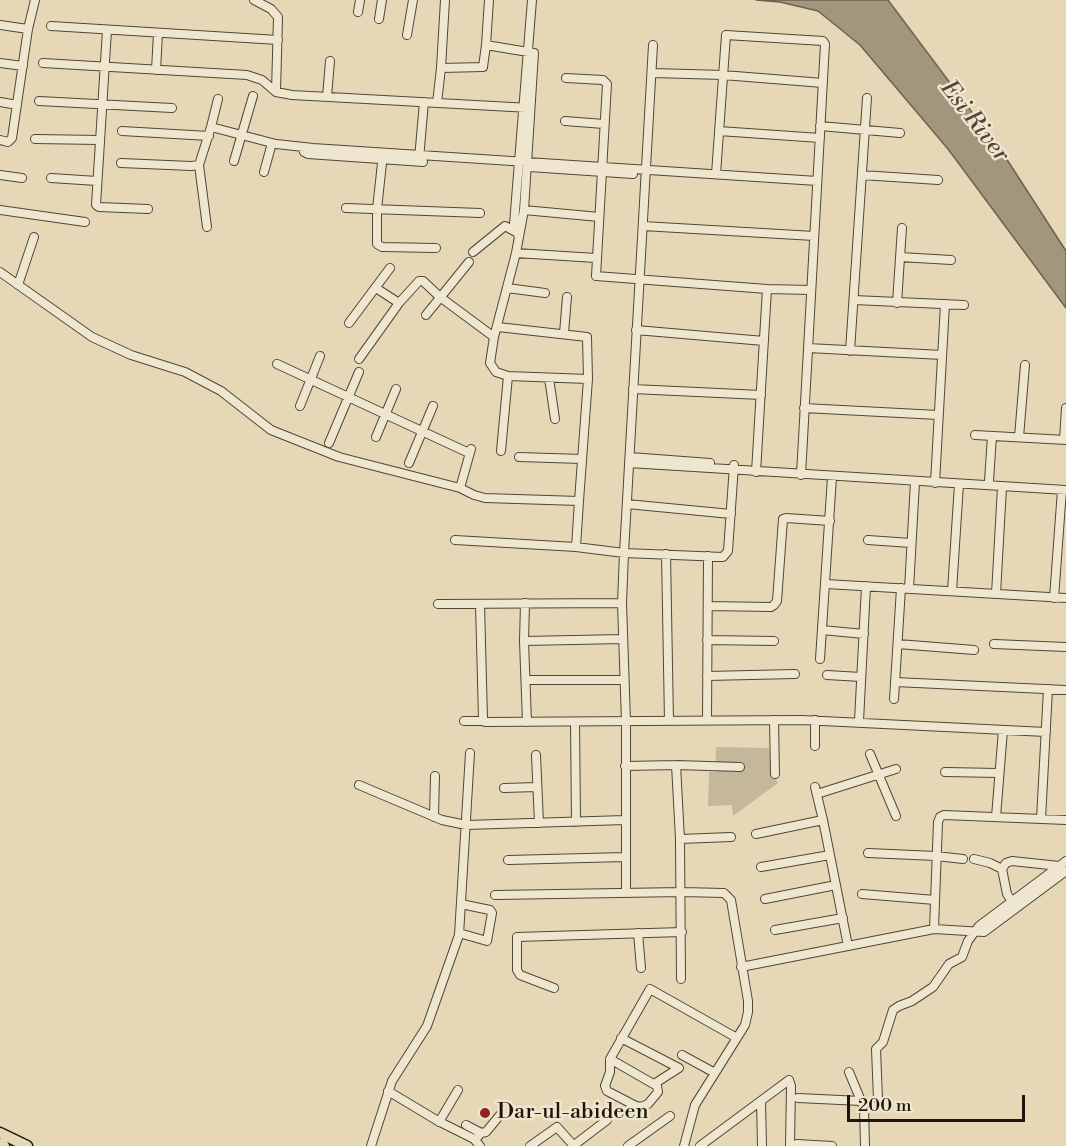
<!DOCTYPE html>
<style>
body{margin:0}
#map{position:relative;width:1066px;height:1146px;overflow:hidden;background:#e6d8b7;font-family:"Libre Bodoni",serif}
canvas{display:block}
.scale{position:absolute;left:847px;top:1095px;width:178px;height:27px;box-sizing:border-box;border:3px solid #1f150b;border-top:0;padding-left:8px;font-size:18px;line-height:21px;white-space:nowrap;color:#1f150b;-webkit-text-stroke:4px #efe6d0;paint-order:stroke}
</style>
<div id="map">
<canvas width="1066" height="1146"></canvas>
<div class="scale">200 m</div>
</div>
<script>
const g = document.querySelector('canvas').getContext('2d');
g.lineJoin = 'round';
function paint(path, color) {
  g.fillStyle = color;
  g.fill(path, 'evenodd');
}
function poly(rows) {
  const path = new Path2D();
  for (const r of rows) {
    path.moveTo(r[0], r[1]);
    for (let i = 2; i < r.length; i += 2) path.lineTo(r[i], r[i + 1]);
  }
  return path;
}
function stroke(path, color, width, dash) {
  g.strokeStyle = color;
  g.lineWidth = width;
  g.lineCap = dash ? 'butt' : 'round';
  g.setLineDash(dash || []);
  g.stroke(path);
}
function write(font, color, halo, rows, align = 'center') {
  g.font = font + ' "Libre Bodoni",serif';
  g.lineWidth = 5;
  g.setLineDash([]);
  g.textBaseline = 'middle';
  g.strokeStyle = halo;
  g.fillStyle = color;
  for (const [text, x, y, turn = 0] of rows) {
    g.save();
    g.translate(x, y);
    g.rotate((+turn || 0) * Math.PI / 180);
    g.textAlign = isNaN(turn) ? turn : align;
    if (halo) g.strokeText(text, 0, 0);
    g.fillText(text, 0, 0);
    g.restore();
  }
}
paint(poly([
 [716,747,769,748,771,772,778,783,733,816,732,805,708,806,709,772,715,772]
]), '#c4b79a');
const water = poly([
 [756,0,888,0,1004,155,1066,251,1066,308,948,149,860,45,818,11,780,2,756,0]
]);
paint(water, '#a2967d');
stroke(water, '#6e624f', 1.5);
const minor = poly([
 [254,0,271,9,278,17,276,92],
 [358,12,360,0],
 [379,19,382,0],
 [0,25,28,29,12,138,8,142,0,140],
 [51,26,278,40],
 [28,29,35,0],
 [107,30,96,205,99,207,148,209],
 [407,35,413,0],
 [486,45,489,0],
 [0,63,23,66],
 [43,63,247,75,262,80,276,92,292,95,530,108],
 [441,68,445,0],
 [156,70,158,33],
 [653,73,723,75,823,83],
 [566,78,603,80,607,84,596,276,767,289,811,290],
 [327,97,330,61],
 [39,101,172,108],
 [0,102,17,105],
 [437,103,441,68,483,67,486,45,534,53,524,210,516,253,494,337,490,363,496,372,508,376],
 [565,121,604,124],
 [820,126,900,133],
 [211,127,218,99],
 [122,131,209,136],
 [719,131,820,138],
 [35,139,99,140],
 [303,147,304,152,308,154,423,162],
 [383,154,377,209,377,244,382,247,436,248],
 [419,159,424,102],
 [234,161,253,96],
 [121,163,191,166,199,165],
 [529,167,633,174],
 [264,172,272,143],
 [716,174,726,35,823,41,825,44,801,475],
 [0,175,22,178],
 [862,175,938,180],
 [51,178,97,181],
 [346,208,480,213],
 [0,210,85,222],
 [524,210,599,217],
 [643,226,814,236],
 [207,227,199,165,211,127,276,144,313,148,817,181],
 [519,237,514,224,532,0],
 [473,252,505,226,516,232],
 [516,253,596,258],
 [900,257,951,260],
 [0,272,92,337,131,355,185,372,221,391,271,430,339,457,460,488,471,449],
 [18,285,34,237],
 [376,288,399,303],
 [507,288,545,293],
 [854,300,964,305],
 [897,303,902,228],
 [426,315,469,262],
 [349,323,390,268],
 [498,327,587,337,588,379,579,501],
 [636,330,764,341],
 [564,333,567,297],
 [808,348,942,355],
 [850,351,867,98],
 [359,359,399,303,419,281,423,281,440,297,494,337],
 [277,364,469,453],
 [549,378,555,419],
 [633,389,761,395],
 [300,406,320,356],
 [804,408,938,415],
 [975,435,1066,440],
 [376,437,396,389],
 [1019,437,1025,365],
 [1064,440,1066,408],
 [329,443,359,372],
 [501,451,508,376,588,379],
 [519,457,582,459],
 [630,457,710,463],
 [409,463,433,406],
 [629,463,1066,490],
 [756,472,767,289],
 [989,481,992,436],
 [935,483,945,304],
 [460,488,474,495,485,498,579,501,576,547],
 [627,504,731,514],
 [455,540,576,547,624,553,723,557,728,551,734,465],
 [868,540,911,543],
 [666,554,669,721],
 [826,584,1066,598],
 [909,589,915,482],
 [952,591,959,484],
 [996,594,1002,487],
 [1054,598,1062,490],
 [525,603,524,641,527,722],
 [438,604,622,603],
 [480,604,483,719,485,722,802,720,1046,732],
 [708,606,771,607,774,605,777,601,783,519,786,518,830,521],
 [822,630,864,634],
 [707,640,774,641],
 [524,641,623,639],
 [898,644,974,650],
 [994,644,1066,647],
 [820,659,832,477],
 [827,675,861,677],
 [707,676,795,674],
 [526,680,623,680],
 [895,682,1066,690],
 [894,699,901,588],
 [707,720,708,556],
 [774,720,775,774],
 [464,721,483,721],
 [859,721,866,586],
 [575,722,576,822],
 [815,746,815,720],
 [870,754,896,816],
 [536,755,539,823],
 [676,765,680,839,731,837],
 [625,766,676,765,740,767],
 [945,772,999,773],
 [359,785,442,820,466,825,625,820],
 [815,787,823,820],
 [504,788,537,787],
 [817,794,896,769],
 [434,817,435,776],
 [996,817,1003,730],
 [1041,819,1048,689],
 [756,834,823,820,848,946],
 [680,839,681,979],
 [868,853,936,856,963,859],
 [974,859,990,863,1002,869,1007,894,1011,900],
 [508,860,625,857],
 [761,867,830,855],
 [1002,869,1006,863,1012,861,1059,866],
 [626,893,626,722,622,603,624,553,653,45],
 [862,894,935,900],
 [495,895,682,892,724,893,731,900,748,1001,748,1012,745,1025,695,1105,684,1146],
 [765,899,836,885],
 [934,929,938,822,940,817,944,815,1066,820],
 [775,930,843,918],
 [459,933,487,941,492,913,490,910,461,904],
 [638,933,641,968],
 [741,967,934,929,984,932,1066,871],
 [554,988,520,975,517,970,517,937,682,932],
 [621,1038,679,1068,654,1084],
 [682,1055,715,1073],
 [610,1059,657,1086,658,1092,648,1104,641,1107,636,1106,607,1091,605,1086,610,1072,610,1059,650,989,737,1038],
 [849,1072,864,1108,865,1146],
 [388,1091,438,1121,474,1139,480,1146],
 [798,1098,861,1101],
 [878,1099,876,1049,883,1042,893,1010,899,1006,912,1001,933,987,949,964,962,957,968,941,979,926,1066,861],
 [761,1101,762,1146],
 [439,1122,458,1090],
 [466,1125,481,1133],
 [475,1140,481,1133,486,1132,500,1115],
 [797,1144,832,1146],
 [371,1146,392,1081,427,1026,459,935,470,753],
 [530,1146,557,1127,574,1146],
 [573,1146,607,1120],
 [628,1146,670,1116],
 [700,1146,789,1080,791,1086,790,1146]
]);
const major = poly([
 [0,1133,27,1146],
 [0,1144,4,1146]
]);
stroke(minor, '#514636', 10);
stroke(major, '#1f150b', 13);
stroke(minor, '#efe6d0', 8);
stroke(major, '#e6d8b7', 10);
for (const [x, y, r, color] of [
 [485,1113,6,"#8f2418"]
]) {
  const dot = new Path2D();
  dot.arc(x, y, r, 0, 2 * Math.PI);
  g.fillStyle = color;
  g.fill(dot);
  stroke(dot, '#efe6d0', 2);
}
write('22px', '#1f150b', '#efe6d0', [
 ["Dar-ul-abideen",497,1113]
], 'left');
write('italic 24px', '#534939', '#efe6d0', [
 ["Esi River",974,122,52]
]);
</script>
